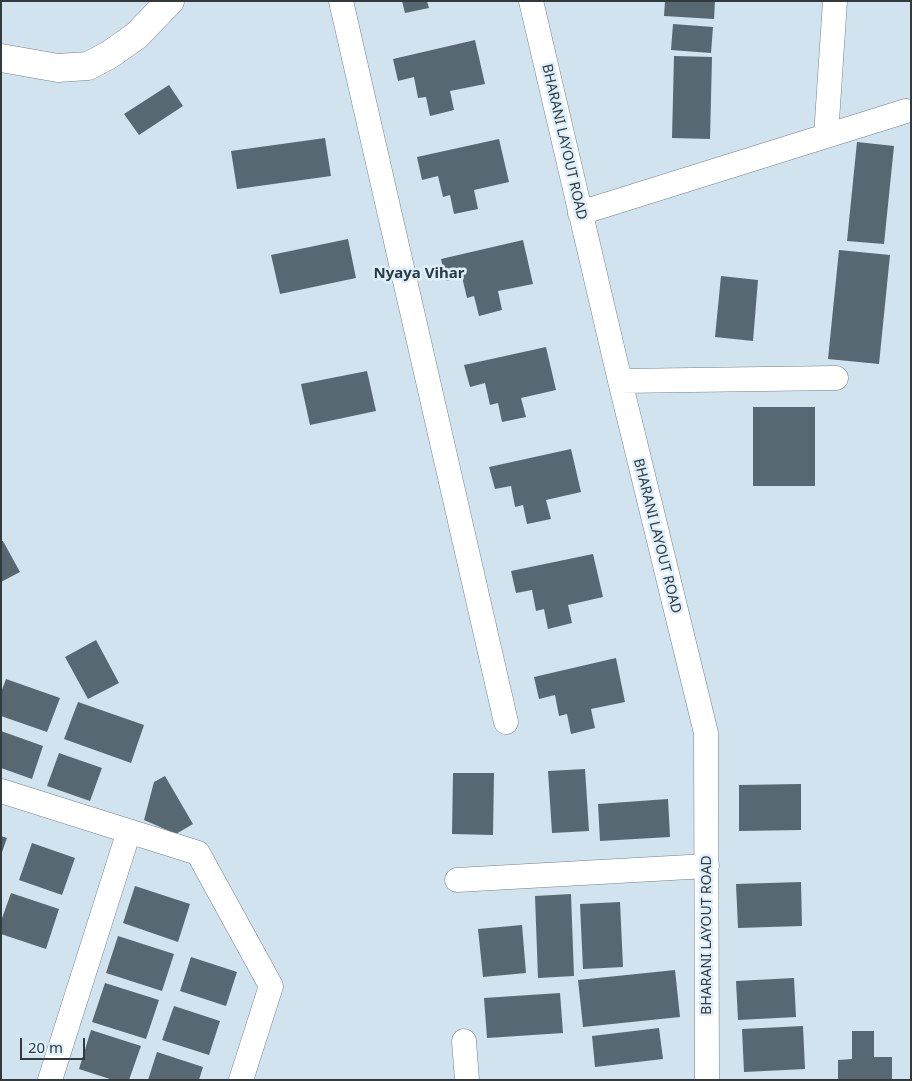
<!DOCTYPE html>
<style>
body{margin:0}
#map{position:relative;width:912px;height:1081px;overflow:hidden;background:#d1e3ee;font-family:"Noto Sans",sans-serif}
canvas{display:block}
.frame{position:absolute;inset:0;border:2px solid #333a3e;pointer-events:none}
.scale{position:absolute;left:20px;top:1038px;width:65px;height:22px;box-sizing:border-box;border:2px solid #333a3e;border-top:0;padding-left:6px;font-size:15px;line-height:18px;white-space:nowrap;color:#333a3e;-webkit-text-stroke:4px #def0fc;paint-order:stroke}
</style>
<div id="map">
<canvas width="912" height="1081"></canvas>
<div class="frame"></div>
<div class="scale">20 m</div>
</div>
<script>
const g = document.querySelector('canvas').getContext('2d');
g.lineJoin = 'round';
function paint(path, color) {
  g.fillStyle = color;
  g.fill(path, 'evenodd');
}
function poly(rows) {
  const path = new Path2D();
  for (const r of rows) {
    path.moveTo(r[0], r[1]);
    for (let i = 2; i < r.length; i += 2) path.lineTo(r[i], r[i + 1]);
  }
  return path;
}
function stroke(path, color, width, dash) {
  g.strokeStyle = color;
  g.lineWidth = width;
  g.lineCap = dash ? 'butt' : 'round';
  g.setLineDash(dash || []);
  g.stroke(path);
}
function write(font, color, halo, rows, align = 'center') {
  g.font = font + ' "Noto Sans",sans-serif';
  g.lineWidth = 5;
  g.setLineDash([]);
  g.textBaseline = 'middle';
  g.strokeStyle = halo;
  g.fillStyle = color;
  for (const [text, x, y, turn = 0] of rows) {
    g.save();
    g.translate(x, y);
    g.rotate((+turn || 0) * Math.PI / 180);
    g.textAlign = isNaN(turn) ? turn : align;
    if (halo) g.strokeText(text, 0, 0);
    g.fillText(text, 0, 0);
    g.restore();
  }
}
paint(poly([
 [402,1,427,1,429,8,405,13],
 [665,1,715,1,714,19,664,16],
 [673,24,713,27,711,53,671,50],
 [475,40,485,84,450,91,454,110,430,116,426,97,418,98,414,77,398,81,393,59],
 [674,56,712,57,710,139,672,138],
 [169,85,183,106,139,135,124,114],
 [325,138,331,176,237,189,231,151],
 [499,139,509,182,474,190,478,209,454,214,450,195,443,197,438,176,422,180,417,157],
 [857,142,894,146,884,244,847,241],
 [348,239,356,278,280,294,271,255],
 [523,240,533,284,498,291,502,310,479,316,474,296,467,298,462,277,446,281,441,259],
 [839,250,890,255,879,364,828,359],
 [721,276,758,280,753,341,715,337],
 [546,347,556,390,521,398,526,417,502,422,498,403,490,405,485,383,470,387,464,365],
 [367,371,376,411,310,425,301,384],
 [753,407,815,407,815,486,753,486],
 [571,449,581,492,546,500,551,519,527,524,523,505,515,507,511,486,495,489,489,467],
 [1,541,3,541,20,572,1,582],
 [593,554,603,597,568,605,572,623,548,629,544,609,536,611,532,590,516,593,511,571],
 [96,640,119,683,88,699,65,657],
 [616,658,625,702,591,709,595,728,571,734,567,714,559,716,555,695,539,699,534,677],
 [6,679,60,698,47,732,1,716,1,692],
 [78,702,144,725,131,763,64,739],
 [1,731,43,746,32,779,1,768],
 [59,753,102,768,90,801,47,786],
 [585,769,589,831,552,833,548,771],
 [453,773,494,773,493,835,452,834],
 [165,776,193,824,176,834,144,820,154,782],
 [801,784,801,830,739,831,739,785],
 [668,799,670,837,600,841,598,804],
 [1,836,7,838,1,855],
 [32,843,75,858,62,895,19,880],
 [801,882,802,926,738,928,736,884],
 [135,886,190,904,178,942,123,923],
 [11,893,59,909,46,949,1,934,1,921],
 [571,894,574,976,538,978,535,896],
 [620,902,623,967,583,969,580,904],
 [522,925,526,973,483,977,478,929],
 [118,936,174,954,162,991,106,973],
 [191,957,237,972,226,1006,180,991],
 [675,970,680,1017,583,1027,578,980],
 [794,978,796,1017,738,1020,736,981],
 [105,983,159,1000,146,1039,92,1022],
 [560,993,563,1033,487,1038,484,998],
 [174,1006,220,1021,209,1055,162,1040],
 [803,1026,805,1069,744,1072,742,1029],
 [659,1028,663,1059,595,1067,592,1036],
 [91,1030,141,1046,129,1080,113,1080,79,1069],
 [852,1031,874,1031,874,1057,892,1057,892,1080,838,1080,838,1060,852,1059],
 [157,1052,203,1067,199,1080,148,1080]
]), '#586872');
const minor = poly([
 [341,1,506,722],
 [531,1,620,381,706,733,707,1080],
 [826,136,835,1],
 [580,213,906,111],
 [620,381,836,378],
 [1,791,198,853,271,986,241,1080],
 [457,880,707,866],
 [464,1041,467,1080],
 [50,1080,129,831]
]);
const secondary = poly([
 [1,58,58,68,88,66,109,55,136,36,170,1]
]);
stroke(minor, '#72828d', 25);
stroke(secondary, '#72828d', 29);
stroke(minor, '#fff', 24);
stroke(secondary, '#fff', 28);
write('14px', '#333a3e', '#def0fc', [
 ["BHARANI LAYOUT ROAD",564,142,77],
 ["BHARANI LAYOUT ROAD",657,536,76],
 ["BHARANI LAYOUT ROAD",707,935,-90]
]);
write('bold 15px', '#2b3a43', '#def0fc', [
 ["Nyaya Vihar",419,274]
]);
</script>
